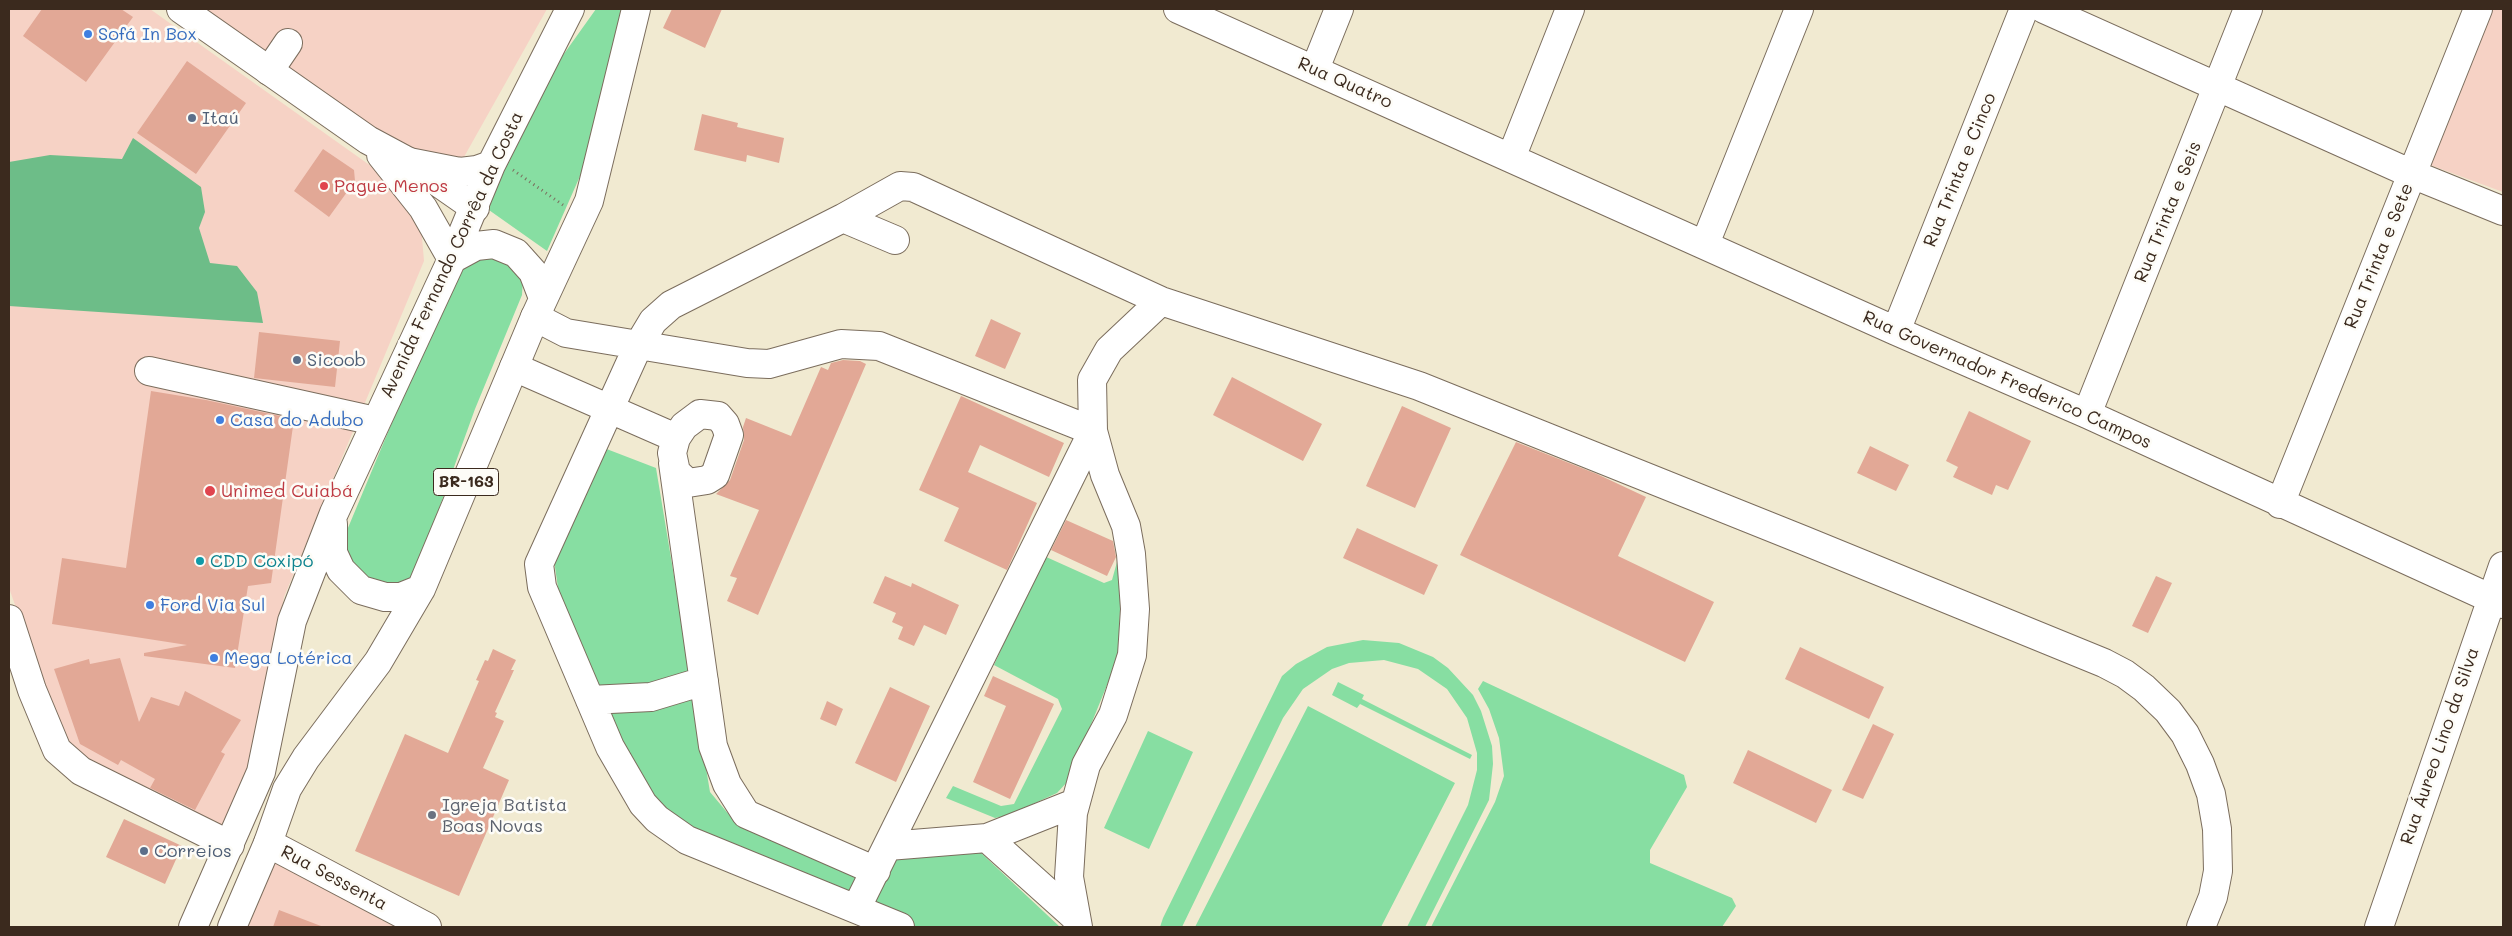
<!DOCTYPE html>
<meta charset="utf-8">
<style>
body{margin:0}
#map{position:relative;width:2512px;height:936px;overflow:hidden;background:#f1ead1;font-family:Mali,sans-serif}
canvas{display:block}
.frame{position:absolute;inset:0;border:10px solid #3b2a1e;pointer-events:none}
</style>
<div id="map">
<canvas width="2512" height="936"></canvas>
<div class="frame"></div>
</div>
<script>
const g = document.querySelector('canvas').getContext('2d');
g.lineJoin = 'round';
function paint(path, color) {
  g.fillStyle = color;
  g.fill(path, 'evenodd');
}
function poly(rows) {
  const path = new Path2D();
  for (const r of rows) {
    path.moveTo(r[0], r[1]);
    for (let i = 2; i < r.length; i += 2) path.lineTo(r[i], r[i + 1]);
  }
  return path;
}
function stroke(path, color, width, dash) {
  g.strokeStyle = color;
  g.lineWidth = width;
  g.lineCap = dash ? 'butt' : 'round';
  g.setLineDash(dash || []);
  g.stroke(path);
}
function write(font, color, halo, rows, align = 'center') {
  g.font = font + ' Mali,sans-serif';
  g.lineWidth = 5;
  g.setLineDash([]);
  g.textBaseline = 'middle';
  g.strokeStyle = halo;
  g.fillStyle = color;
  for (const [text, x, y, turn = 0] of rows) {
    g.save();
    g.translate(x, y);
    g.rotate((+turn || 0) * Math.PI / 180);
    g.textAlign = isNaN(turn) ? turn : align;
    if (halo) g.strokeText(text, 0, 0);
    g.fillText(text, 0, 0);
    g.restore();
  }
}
paint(poly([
 [9,9,150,9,392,181,421,226,424,261,284,597,256,746,234,815,221,833,80,761,62,737,9,588],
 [200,9,547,9,464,157,444,164,385,139],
 [2492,9,2503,9,2503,192,2430,165],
 [272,860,395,927,244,927]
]), '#f6d2c5');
paint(poly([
 [596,9,623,9,584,167,547,251,479,203,546,79],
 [499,253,523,279,522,295,475,409,415,575,403,583,372,588,340,547,457,267],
 [604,448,656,468,710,792,736,823,861,874,850,898,696,832,666,813,635,773,560,602,554,560],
 [1044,556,1104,583,1112,580,1117,562,1122,564,1118,658,1068,781,1057,793,1009,815,995,818,946,798,953,786,1001,806,1014,804,1062,709,1058,699,994,665],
 [1363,640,1399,643,1433,657,1448,668,1473,695,1481,711,1492,746,1493,764,1489,800,1425,927,1407,927,1468,805,1477,770,1477,753,1467,718,1447,689,1418,669,1384,660,1349,663,1332,669,1303,689,1283,718,1182,927,1160,927,1163,918,1282,676,1296,664,1327,647],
 [1483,681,1684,775,1687,787,1650,850,1650,863,1732,898,1736,906,1722,927,1431,927,1495,802,1504,776,1499,738,1489,709,1478,689],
 [1338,682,1364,695,1362,699,1472,755,1470,759,1360,704,1357,708,1332,695],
 [1308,706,1455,783,1381,927,1195,927],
 [1148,731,1193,752,1149,849,1104,828],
 [979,851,1060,927,914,927,869,905,893,855]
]), '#87dea2');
paint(poly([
 [133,138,201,187,205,212,199,228,210,263,237,266,257,292,263,323,9,306,9,162,50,155,122,159]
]), '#6dbd88');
paint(poly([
 [42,9,121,9,133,17,86,82,23,36],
 [672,9,722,9,705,48,663,28],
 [187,61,246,103,196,174,137,133],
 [702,114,738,123,737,127,784,138,779,163,747,155,746,162,694,150],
 [323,149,354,170,355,181,329,217,294,191],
 [991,319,1021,333,1005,369,975,356],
 [259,332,340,341,335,387,254,378],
 [843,360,860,361,866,364,758,615,727,601,737,578,730,576,759,510,716,494,730,480,744,440,743,427,746,418,791,436,821,367,828,370,831,363],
 [1232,377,1322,424,1303,461,1213,415],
 [151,391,206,400,294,419,271,583,248,586,235,668,144,656,144,653,187,645,52,624,62,558,126,568],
 [961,396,1064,443,1049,477,980,445,968,472,1037,503,1007,570,944,541,959,508,919,490],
 [1402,406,1451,428,1415,508,1366,486],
 [1969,411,2031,441,2008,490,1996,485,1992,495,1953,477,1958,467,1946,461],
 [1516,442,1597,474,1646,497,1618,556,1714,602,1685,662,1460,555],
 [1870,446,1909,465,1896,491,1857,473],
 [1066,520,1113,541,1116,557,1107,576,1051,550],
 [1357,528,1438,565,1424,595,1343,558],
 [885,576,911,587,912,583,959,605,946,635,924,625,914,646,898,639,903,627,892,622,896,613,873,603],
 [2156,576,2172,583,2148,633,2132,626],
 [1800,647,1884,687,1869,719,1785,679],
 [493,649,516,660,511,670,514,670,495,712,497,713,495,717,504,721,483,768,509,780,459,896,355,851,405,734,448,753,479,681,476,680,485,660,488,661],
 [120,658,139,722,151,697,179,706,185,691,241,720,221,752,225,754,195,810,150,788,155,779,121,760,118,765,80,744,54,669,89,659,90,664],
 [993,676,1054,704,1010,799,973,782,1006,706,984,696],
 [890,687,930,706,896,782,855,763],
 [827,701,843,709,836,726,820,719],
 [1873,724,1894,734,1863,799,1842,790],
 [1748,750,1832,790,1816,823,1733,783],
 [124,819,182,846,165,884,106,857],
 [279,910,321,926,321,927,273,927]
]), '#e2a896');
const minor = poly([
 [1178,9,1896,331,2087,414,2503,604],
 [2044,9,2412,174,2503,211],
 [1315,69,1339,9],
 [269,71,288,43],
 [1511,158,1570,9],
 [843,218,895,240],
 [1705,244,1799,9],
 [535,317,566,333,747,363,769,364,841,344,879,346,1093,431,856,909],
 [1896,331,2024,9],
 [514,367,676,438],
 [149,371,375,421],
 [700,414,718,416,725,424,729,435,715,475,707,480,688,483,676,472,672,453,676,438,684,426,700,414],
 [2087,414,2248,9],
 [673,463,713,746,727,784,746,814,876,871],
 [2280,504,2478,9],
 [9,619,32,690,57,750,81,771,230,845],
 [590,700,651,697,704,681],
 [268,843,427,927],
 [888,846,987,838],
 [1074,916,987,838,1075,803],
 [900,927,687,840,657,819,643,804,610,747,542,587,539,564,638,346,653,321,671,305,843,218,900,186,913,187,1161,301,1419,386,1803,540,2104,663,2125,674,2144,688,2168,711,2185,734,2200,764,2211,794,2217,829,2218,871,2213,897,2201,927],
 [1078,927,1069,877,1073,813,1086,765,1113,715,1132,655,1135,609,1131,554,1126,526,1105,475,1093,431,1092,380,1109,350,1161,301],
 [2379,927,2503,566]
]);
const major = poly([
 [181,9,368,140,409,162,475,208],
 [381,155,423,208,452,259]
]);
const highway = poly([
 [409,162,460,172,477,170,491,165],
 [452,259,476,246,494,244,516,253,533,272,543,298],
 [333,524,333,553,341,570,361,590,385,597,401,597,421,589],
 [193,927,261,772,292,621,334,513,452,259,491,165,570,9],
 [232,927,268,843,287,789,306,758,378,662,421,589,535,317,589,201,636,9]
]);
stroke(minor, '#7b6d5d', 30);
stroke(major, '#7b6d5d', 30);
stroke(highway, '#7b6d5d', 30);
stroke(poly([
 [513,170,563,205]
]), '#7b6d5d', 3, [1, 4]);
stroke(minor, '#fff', 28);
stroke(major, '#fff', 28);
stroke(highway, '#fff', 28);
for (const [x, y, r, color] of [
 [88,34,5,"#3f7fe0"],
 [192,118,5,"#5c6f8a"],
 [324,186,5,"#e0444e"],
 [297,360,5,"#5c6f8a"],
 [220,420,5,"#3f7fe0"],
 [210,491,6,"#e0444e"],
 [200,561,5,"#0f9aa8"],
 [150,605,5,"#3f7fe0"],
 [214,658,5,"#3f7fe0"],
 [432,815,5,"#6b7280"],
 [144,851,5,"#5c6f8a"]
]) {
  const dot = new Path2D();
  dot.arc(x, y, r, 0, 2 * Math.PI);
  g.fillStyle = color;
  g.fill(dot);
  stroke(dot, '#fdfcf7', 2);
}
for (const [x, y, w] of [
 [466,482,65]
]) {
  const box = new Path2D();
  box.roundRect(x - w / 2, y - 13.5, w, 27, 4);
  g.fillStyle = '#fdfcf7';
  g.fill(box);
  stroke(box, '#3b2a1e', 1);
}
write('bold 16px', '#3b2a1e', null, [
 ["BR-163",466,482]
]);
write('18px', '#366cbe', '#fdfcf7', [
 ["Sofá In Box",98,34],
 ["Casa do Adubo",230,420],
 ["Ford Via Sul",160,605],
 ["Mega Lotérica",224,658]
], 'left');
write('18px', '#3b2a1e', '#fdfcf7', [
 ["Rua Quatro",1345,83,24],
 ["Rua Trinta e Cinco",1960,170,-68],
 ["Rua Trinta e Seis",2168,212,-68],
 ["Avenida Fernando Corrêa da Costa",452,255,-65],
 ["Rua Trinta e Sete",2379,256,-68],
 ["Rua Governador Frederico Campos",2007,380,24],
 ["Rua Áureo Lino da Silva",2440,746,-71],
 ["Rua Sessenta",334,878,28]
]);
write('18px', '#4e5e75', '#fdfcf7', [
 ["Itaú",202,118],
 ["Sicoob",307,360],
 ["Correios",154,851]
], 'left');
write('18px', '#be3a42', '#fdfcf7', [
 ["Pague Menos",334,186],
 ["Unimed Cuiabá",221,491]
], 'left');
write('18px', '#0d838f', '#fdfcf7', [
 ["CDD Coxipó",210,561]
], 'left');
write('18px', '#5b616d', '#fdfcf7', [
 ["Igreja Batista",442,805],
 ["Boas Novas",442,826]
], 'left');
</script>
